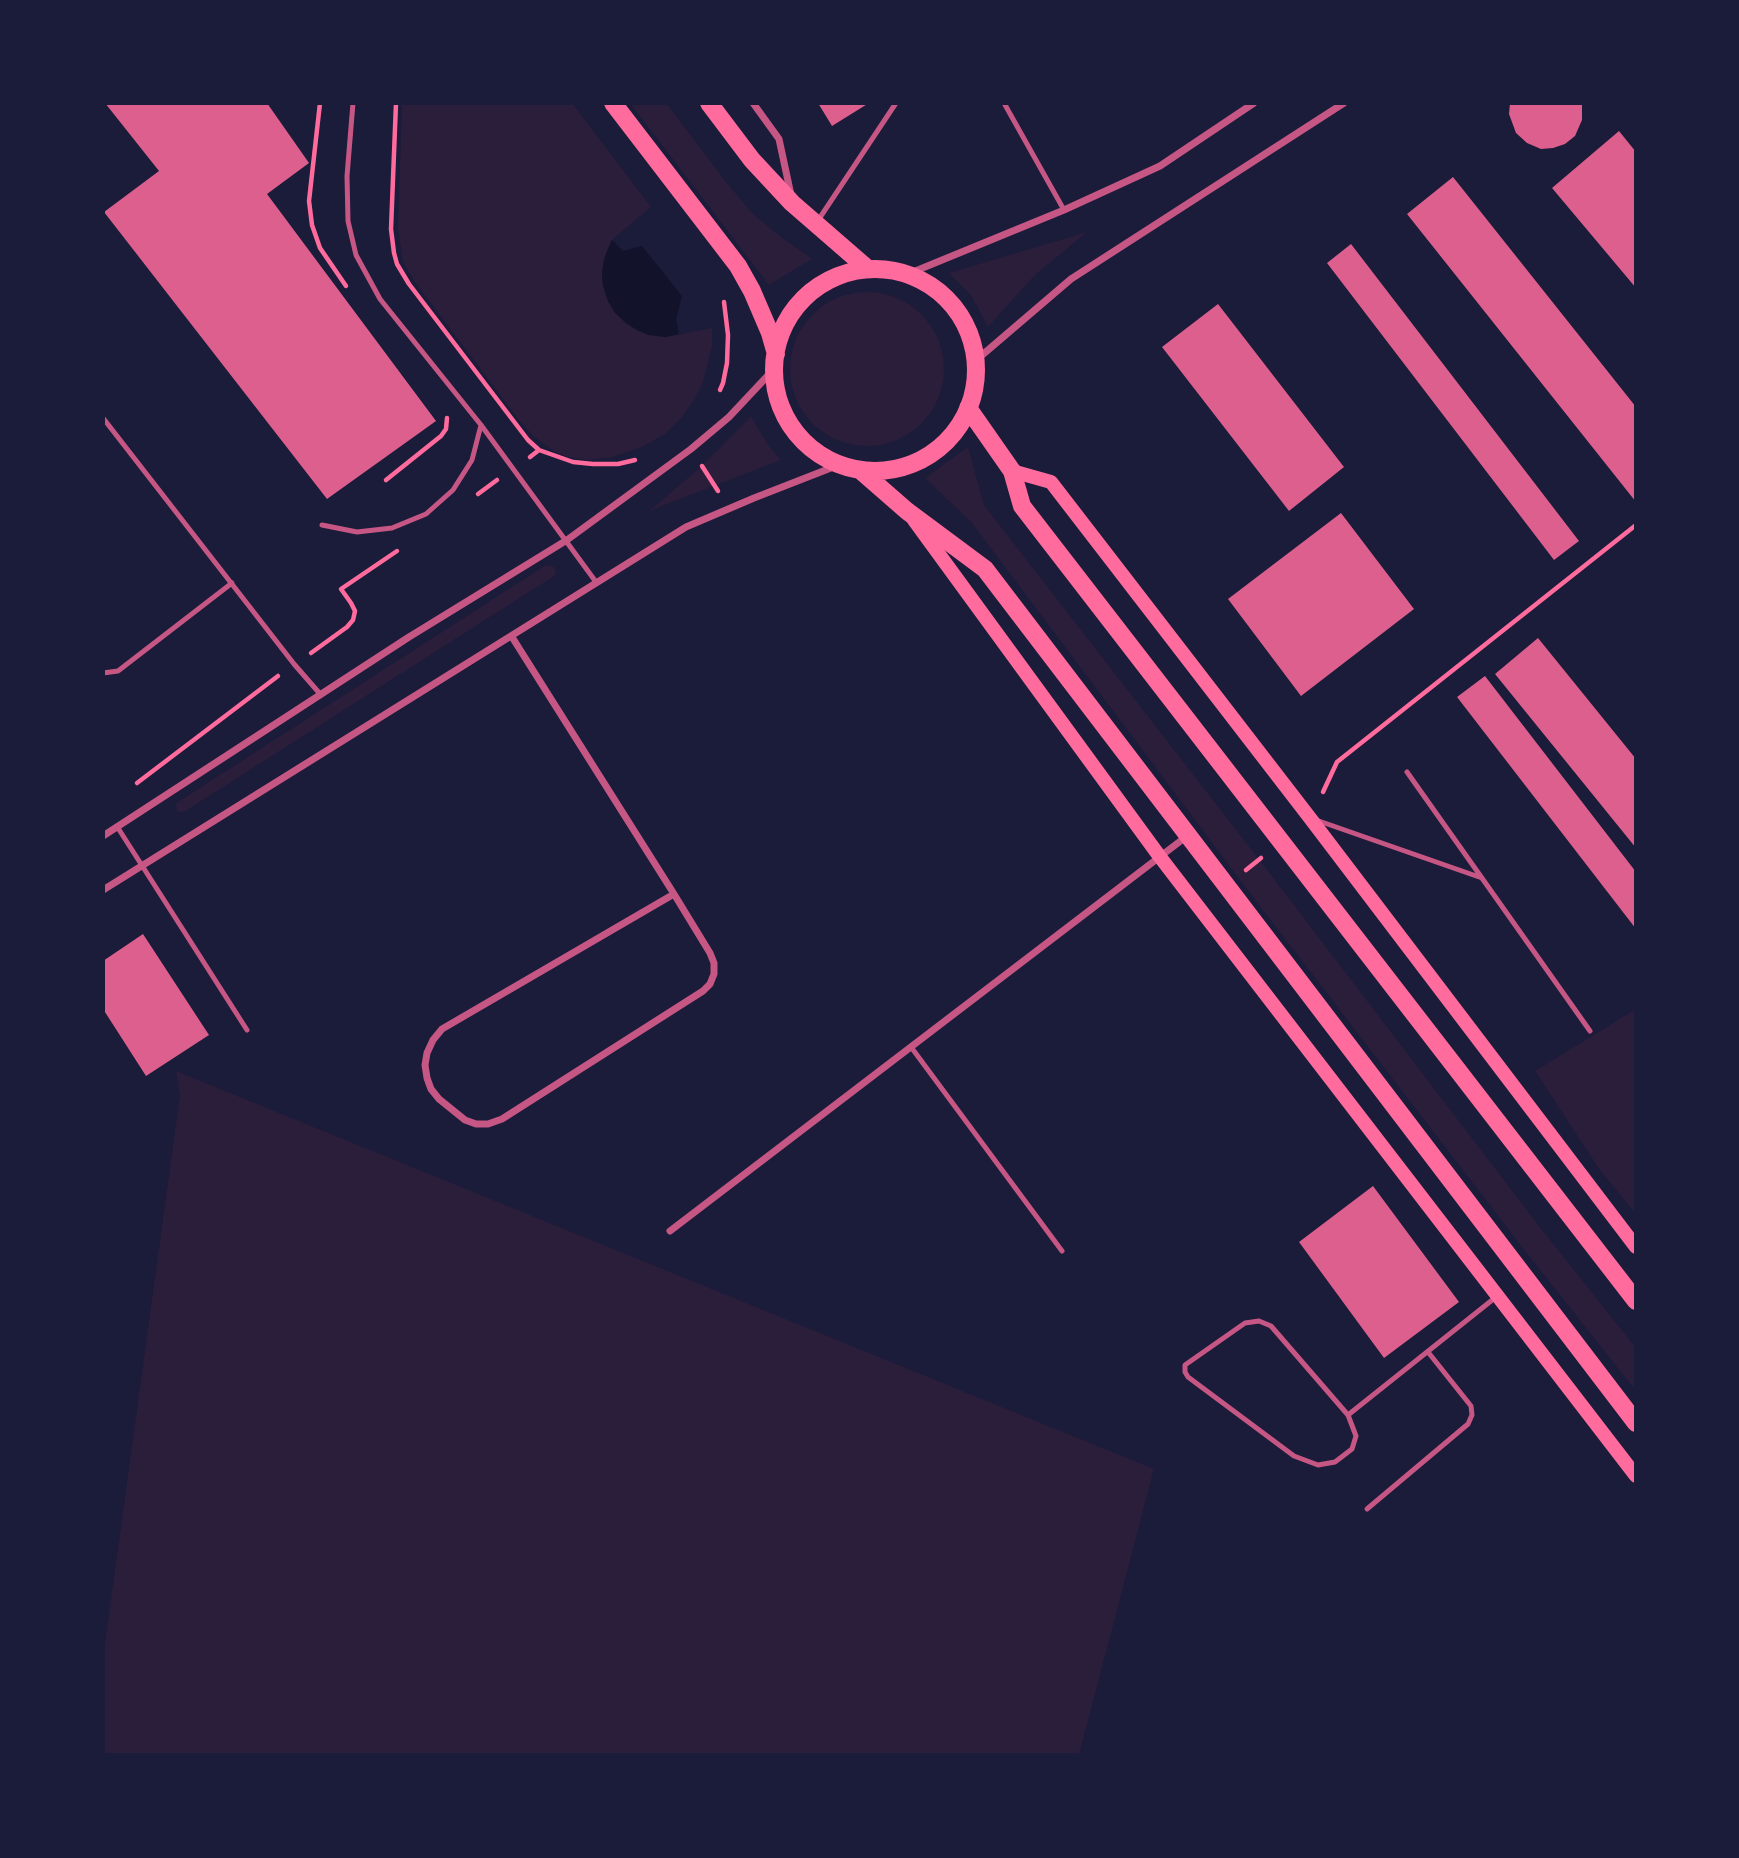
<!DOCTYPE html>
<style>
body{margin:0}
#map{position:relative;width:1739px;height:1858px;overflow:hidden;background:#1b1b3a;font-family:"Golos Text",sans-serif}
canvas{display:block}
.frame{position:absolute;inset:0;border:105px solid #1b1b3a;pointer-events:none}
</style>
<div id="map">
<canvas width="1739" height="1858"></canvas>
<div class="frame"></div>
</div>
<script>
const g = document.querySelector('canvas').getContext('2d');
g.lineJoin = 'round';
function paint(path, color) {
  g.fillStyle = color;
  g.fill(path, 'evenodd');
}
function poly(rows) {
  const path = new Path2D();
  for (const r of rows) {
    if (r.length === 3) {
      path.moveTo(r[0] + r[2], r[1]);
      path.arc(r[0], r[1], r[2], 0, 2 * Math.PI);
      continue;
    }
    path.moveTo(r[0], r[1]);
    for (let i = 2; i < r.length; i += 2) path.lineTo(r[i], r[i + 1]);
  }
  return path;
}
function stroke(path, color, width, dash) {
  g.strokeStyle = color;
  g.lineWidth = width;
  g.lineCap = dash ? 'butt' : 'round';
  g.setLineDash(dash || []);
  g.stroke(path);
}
paint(poly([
 [402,103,572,103,651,207,612,240,607,250,602,273,603,286,608,301,615,312,626,323,637,330,649,335,666,337,712,328,712,346,703,382,695,399,683,416,665,434,642,447,613,457,588,460,568,457,555,452,533,436,519,420,415,282,403,262,398,229],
 [630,103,666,103,730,187,753,214,777,234,812,259,769,285],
 [1087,232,1034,276,988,327,971,295,949,273],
 [867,369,77],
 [751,416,768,445,781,460,649,511,702,466],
 [968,447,984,505,1268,871,1539,1226,1636,1348,1636,1391,1522,1247,1246,888,972,523,925,478],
 [546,565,554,567,556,573,554,576,184,812,177,811,176,805,178,802],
 [1636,1009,1636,1214,1600,1170,1535,1071],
 [176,1071,1154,1469,1079,1755,103,1755,103,1658,180,1095]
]), '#2a1e3b');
paint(poly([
 [612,240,623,251,642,246,682,296,676,319,679,334,666,337,649,335,637,330,626,323,615,313,608,301,603,286,602,273,604,259]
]), '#12122b');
paint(poly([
 [105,103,267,103,309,163,267,194,436,421,327,499,104,212,159,171],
 [818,103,869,103,832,126],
 [1510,103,1582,103,1582,120,1575,136,1565,144,1553,148,1541,149,1527,143,1516,133,1509,114],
 [1619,131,1636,152,1636,288,1552,188],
 [1453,177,1636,407,1636,502,1407,214],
 [1351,244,1579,541,1554,560,1327,263],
 [1218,304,1344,467,1289,511,1162,347],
 [1341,513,1414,609,1301,696,1228,599],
 [1538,638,1636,759,1636,848,1495,674],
 [1485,676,1636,872,1636,929,1457,697],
 [143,934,209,1035,146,1076,103,1009,103,961],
 [1373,1186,1459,1302,1384,1358,1299,1242]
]), '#dd5f8e');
stroke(poly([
 [320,103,309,201,312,225,320,248,346,286],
 [396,103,391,229,394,253,397,264,409,284,528,440,539,450],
 [720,390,723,383,727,363,728,335,724,302],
 [530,457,539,450,573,462,593,464,618,464,635,460],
 [702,466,718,491],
 [386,480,441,436,446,429,447,418],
 [478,494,497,480],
 [311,653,347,627,353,620,355,611,351,603,341,589,397,551],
 [137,783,278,676],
 [1323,792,1337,762,1636,525],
 [1246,870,1261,858]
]), '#ff6b9d', 4.5);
stroke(poly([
 [353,103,347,176,348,221,356,255,380,299,481,425,596,582],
 [1004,103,1064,210],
 [817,222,896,103],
 [103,418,294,664,321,695],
 [322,525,357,532,392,528,426,514,453,490,472,460,481,425],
 [103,673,118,671,232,583],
 [1407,772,1590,1031],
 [1316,820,1482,878],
 [118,828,247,1030],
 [911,1047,1062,1251],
 [1259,1321,1271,1326,1348,1415,1356,1436,1352,1449,1335,1462,1318,1465,1294,1456,1188,1377,1185,1372,1185,1365,1245,1323,1259,1321],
 [1348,1415,1496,1297],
 [1367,1509,1468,1424,1472,1415,1471,1406,1428,1352]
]), '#c65784', 5);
stroke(poly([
 [753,103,779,139,791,195],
 [908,274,1064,210,1160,166,1254,103],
 [974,362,1071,279,1344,103],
 [512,637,674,894,710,953,714,963,714,974,710,984,703,991,502,1119,488,1124,476,1124,465,1120,439,1099,431,1089,427,1078,425,1065,427,1053,433,1040,442,1029,674,894],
 [103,836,409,637,567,540,691,449,729,417,775,368],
 [103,890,686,527,754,498,836,466],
 [670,1231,1187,836]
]), '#c65784', 7);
stroke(poly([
 [1012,471,1051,482,1310,818,1636,1247],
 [914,520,1160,857,1636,1476]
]), '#ff6b9d', 14);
stroke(poly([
 [613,103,738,266,752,291,770,333,776,354],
 [709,103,752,160,792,203,868,269],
 [875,370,101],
 [968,408,1012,471,1022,506,1636,1301],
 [860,470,907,511,985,569,1636,1423]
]), '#ff6b9d', 18);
</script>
